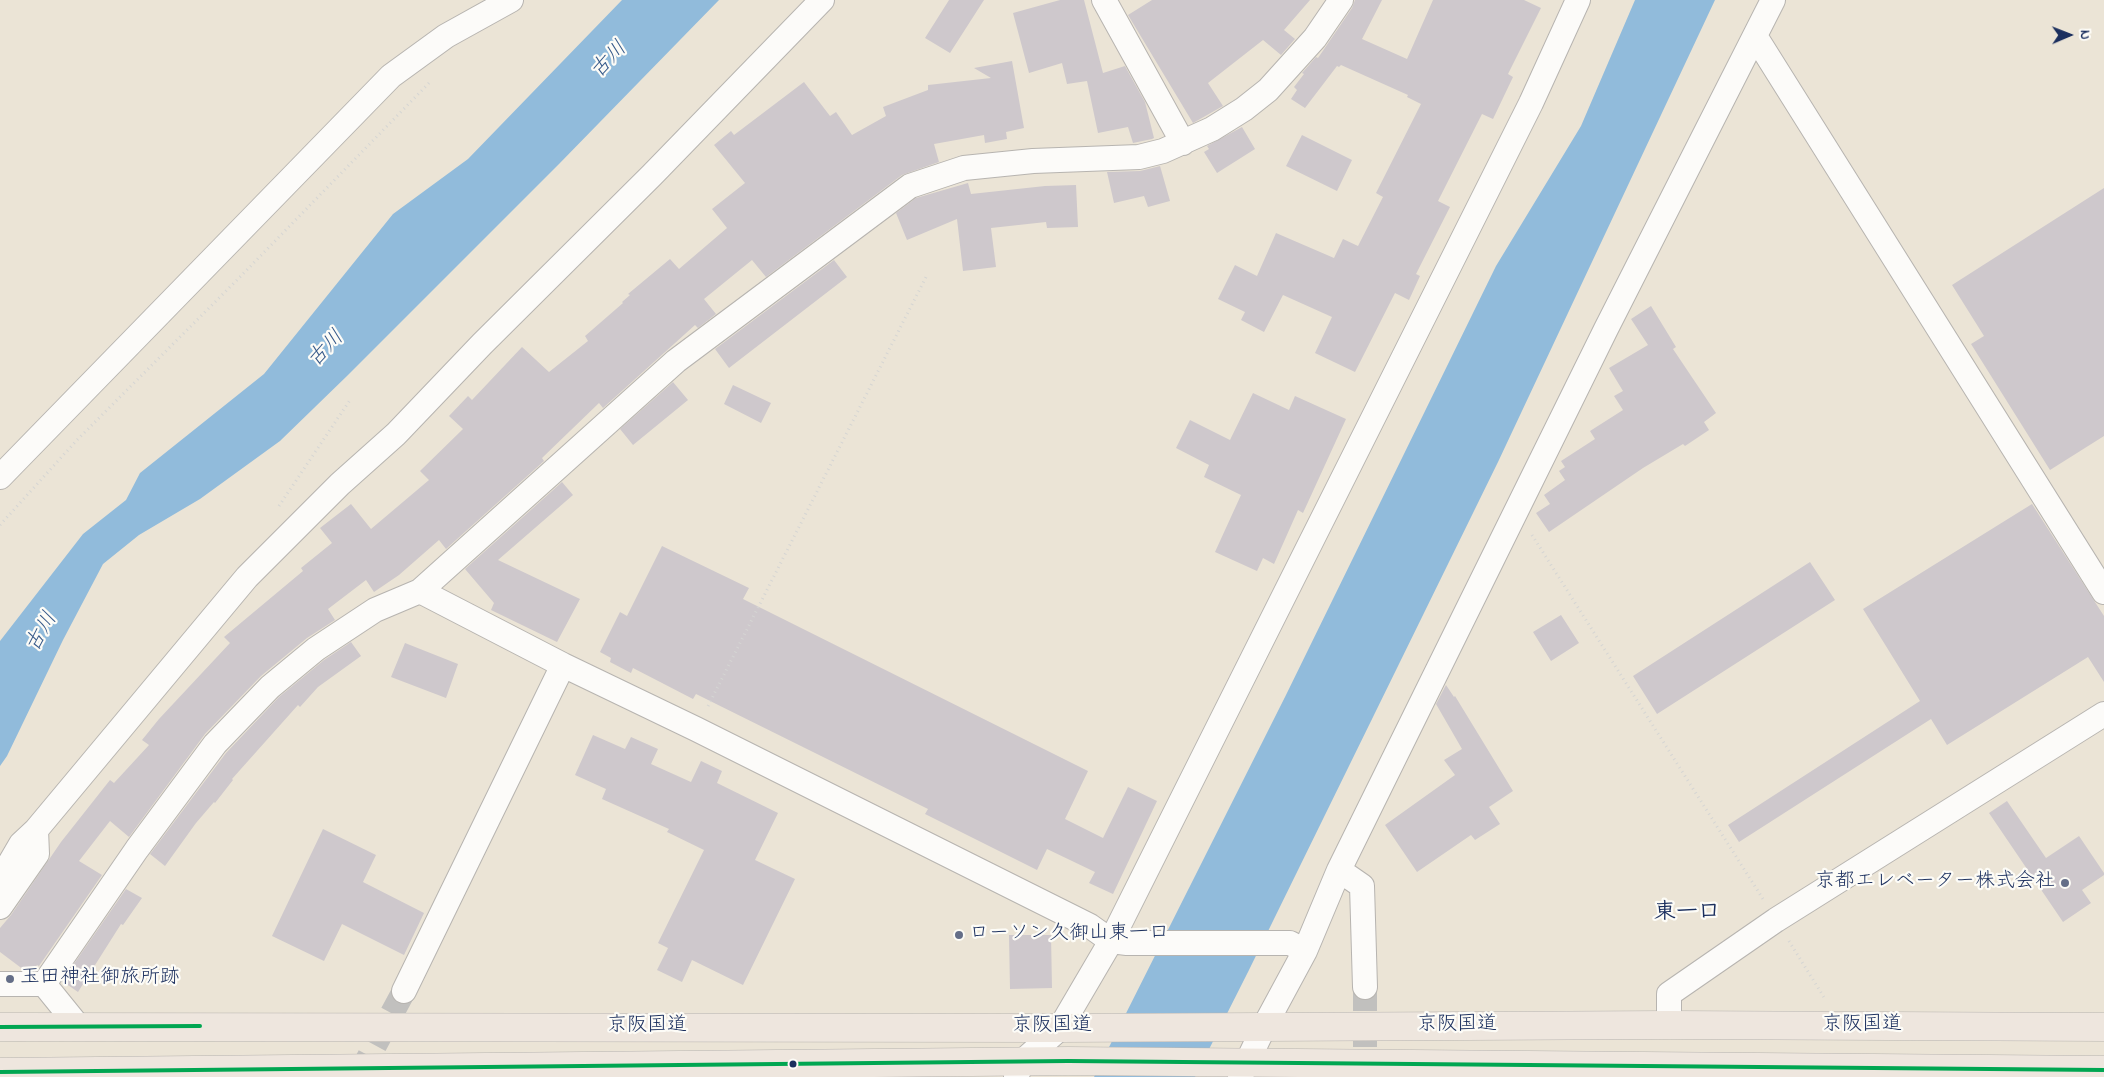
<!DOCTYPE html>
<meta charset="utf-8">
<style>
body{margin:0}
#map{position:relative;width:2104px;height:1077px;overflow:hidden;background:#ebe4d6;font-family:"Indie Flower",sans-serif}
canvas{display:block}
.north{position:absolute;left:2044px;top:10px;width:50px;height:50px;-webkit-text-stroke:4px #fdfcf7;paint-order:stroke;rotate:89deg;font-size:14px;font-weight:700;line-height:20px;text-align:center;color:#1b2f5e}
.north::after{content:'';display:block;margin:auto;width:18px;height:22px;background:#1b2f5e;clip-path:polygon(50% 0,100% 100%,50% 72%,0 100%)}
</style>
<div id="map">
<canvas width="2104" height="1077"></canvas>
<div class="north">N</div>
</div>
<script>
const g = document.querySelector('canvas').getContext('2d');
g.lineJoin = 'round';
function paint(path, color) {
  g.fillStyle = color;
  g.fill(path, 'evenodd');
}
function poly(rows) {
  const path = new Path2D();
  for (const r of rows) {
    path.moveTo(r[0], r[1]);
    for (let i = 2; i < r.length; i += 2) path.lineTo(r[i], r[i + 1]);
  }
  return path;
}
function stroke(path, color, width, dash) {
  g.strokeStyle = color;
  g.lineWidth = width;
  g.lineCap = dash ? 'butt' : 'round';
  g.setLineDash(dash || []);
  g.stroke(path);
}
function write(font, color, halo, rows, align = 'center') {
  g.font = font + ' "Indie Flower","Klee One",sans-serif';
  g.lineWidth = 4.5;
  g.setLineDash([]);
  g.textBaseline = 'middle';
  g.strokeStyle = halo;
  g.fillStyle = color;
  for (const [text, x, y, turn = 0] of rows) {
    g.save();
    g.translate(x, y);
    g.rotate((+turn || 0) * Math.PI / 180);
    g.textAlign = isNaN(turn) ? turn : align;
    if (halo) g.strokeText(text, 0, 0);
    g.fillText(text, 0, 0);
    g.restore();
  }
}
paint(poly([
 [622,0,719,0,559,164,348,375,280,441,200,499,139,535,103,564,63,640,7,756,0,766,0,641,83,534,126,500,140,473,264,374,393,214,468,159],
 [1635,0,1715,0,1498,462,1248,972,1195,1077,1094,1077,1285,697,1496,266,1581,126]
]), '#91bbdb');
paint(poly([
 [949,0,984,0,950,53,925,38],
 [1060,0,1084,0,1103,73,1125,66,1145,102,1154,138,1152,139,1133,143,1128,127,1098,133,1087,81,1067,84,1062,63,1029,73,1013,13],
 [1152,0,1310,0,1284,30,1295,39,1281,55,1263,40,1208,83,1223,106,1193,123,1128,15],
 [1355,0,1382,0,1362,39,1407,59,1433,0,1524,0,1541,8,1508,74,1513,77,1493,119,1482,114,1438,201,1450,207,1416,274,1420,276,1409,300,1395,293,1355,372,1315,353,1332,317,1283,295,1264,332,1241,320,1245,312,1218,299,1235,265,1257,276,1276,233,1334,258,1343,239,1358,246,1383,197,1376,193,1421,104,1407,97,1408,95,1341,65,1339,67,1337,66,1305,108,1291,99,1297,90,1294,87,1304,74,1302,73,1316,57,1318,58,1352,8],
 [1012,61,1024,128,1006,132,1007,139,985,143,984,135,934,144,939,162,902,175,766,277,752,260,704,299,716,314,698,328,695,325,603,408,599,403,542,458,544,461,446,549,439,540,399,575,374,592,366,580,328,609,335,620,307,638,261,676,205,734,129,837,110,821,79,861,102,875,39,966,37,965,33,970,24,970,0,952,0,928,11,915,61,842,110,780,114,783,149,745,142,740,159,719,230,643,224,637,303,571,301,568,332,543,320,528,351,504,371,529,429,480,420,471,463,429,449,416,468,396,472,400,522,347,549,372,588,341,585,336,623,303,622,302,630,295,628,294,670,259,679,269,727,228,712,209,745,183,714,145,731,131,734,135,804,82,830,116,836,112,852,135,886,116,883,107,928,90,928,85,991,78,974,68],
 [1242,127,1255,149,1217,173,1204,152,1209,149,1207,146],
 [1302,135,1352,160,1337,191,1286,166],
 [1160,166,1170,201,1148,207,1144,196,1114,203,1107,172,1140,171],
 [968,183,971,194,1045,186,1076,185,1078,227,1047,228,1046,222,991,228,996,267,963,271,957,219,907,240,896,213,916,198],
 [2104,188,2104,436,2050,470,1971,344,1984,336,1952,285],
 [834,260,847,277,729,368,715,349],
 [1651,306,1676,347,1673,349,1716,413,1704,422,1709,430,1685,446,1683,444,1643,468,1549,532,1536,513,1550,504,1544,495,1565,480,1559,471,1565,467,1561,461,1595,439,1590,431,1623,410,1614,396,1623,391,1609,368,1648,345,1631,319],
 [673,382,688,400,633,445,620,429],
 [733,385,771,403,761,423,724,404],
 [1253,393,1289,410,1295,396,1346,419,1303,513,1298,510,1274,564,1263,558,1257,571,1215,552,1241,495,1204,477,1209,465,1176,448,1190,420,1230,440],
 [562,482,573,495,498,560,580,599,557,642,491,610,494,603,465,569],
 [2032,504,2104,616,2104,682,2088,657,1947,745,1931,719,1739,842,1728,825,1920,701,1863,609],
 [662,546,749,588,743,599,1088,771,1065,819,1103,838,1128,787,1157,801,1113,894,1089,883,1095,872,1047,849,1037,870,925,814,928,809,696,694,693,699,633,668,631,673,610,662,611,658,600,652,620,612,627,616],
 [1810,562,1835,600,1657,714,1633,676],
 [1561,615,1579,643,1551,661,1533,632],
 [351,642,361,656,318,687,300,707,298,705,232,779,233,780,215,803,214,802,196,823,165,866,150,854,226,753,279,697,324,660],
 [405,643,458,664,446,698,391,677],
 [1446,685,1454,697,1455,696,1513,791,1489,807,1500,824,1475,840,1471,835,1417,872,1385,825,1455,775,1444,760,1462,749,1436,704],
 [593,735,625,749,631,737,658,749,651,764,691,782,701,761,722,771,717,783,778,813,755,860,795,879,743,985,692,960,682,982,657,970,668,948,658,943,704,850,667,832,669,829,602,799,606,789,575,775],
 [2007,801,2046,858,2079,836,2104,873,2104,875,2082,890,2091,903,2063,922,1989,813],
 [323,829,376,855,363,882,424,913,404,955,342,924,324,961,272,936],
 [126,889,142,898,123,925,121,924,78,992,62,981],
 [1009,935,1051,935,1052,988,1010,989]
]), '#cec8cc');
stroke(poly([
 [1365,987,1365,1077],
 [358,1077,404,991]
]), '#c1c0be', 24, [24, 12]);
const street = poly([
 [1104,0,1183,143],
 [1755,36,2104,592],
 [0,477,391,76,446,36,511,0],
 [420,591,563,665,696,729,1090,926,1111,941,1127,943,1290,943,1305,951],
 [1339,870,1362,886,1365,987],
 [0,880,21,844,36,830,247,577,340,484,396,434,482,344,652,175,822,0],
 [0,907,37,854,36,830],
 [0,984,44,984],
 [44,984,137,849,215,744,270,687,316,649,375,610,420,591,676,361,910,186,964,168,1033,161,1139,157,1163,151,1212,129,1244,109,1268,90,1315,38,1341,0],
 [44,984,78,1026],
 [404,991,563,665],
 [1669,1025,1669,994,1776,920,2104,714],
 [1016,1077,1023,1061,1060,1028,1111,941,1531,103,1578,0],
 [1240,1077,1264,1027,1305,951,1339,870,1606,329,1773,0]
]);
const highway = poly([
 [0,1027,1060,1028,1669,1025,2104,1027],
 [0,1072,1068,1061,2104,1070]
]);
stroke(street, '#b7b4b0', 26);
stroke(highway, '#b7b4b0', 29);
stroke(poly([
 [279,506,350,400],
 [0,525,77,440,239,278,431,81],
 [1532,535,1763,899],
 [708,706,927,275],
 [1789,941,1825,999]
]), '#d5d5d3', 3, [1, 4]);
stroke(street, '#fcfbf9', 24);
stroke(highway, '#eee6de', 28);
stroke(poly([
 [0,1027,200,1026],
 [0,1072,1068,1061,2104,1070]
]), '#00a651', 4);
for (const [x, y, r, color] of [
 [2065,883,5,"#646e88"],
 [959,935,5,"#646e88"],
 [10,979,5,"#646e88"],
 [793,1064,4.5,"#1b2f5e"]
]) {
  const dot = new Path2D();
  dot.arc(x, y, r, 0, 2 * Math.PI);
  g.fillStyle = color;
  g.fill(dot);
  stroke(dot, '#fdfcf7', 2);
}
write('20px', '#1b2f5e', '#fdfcf7', [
 ["京都エレベーター株式会社",2055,883,"right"],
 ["ローソン久御山東一口",969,935],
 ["玉田神社御旅所跡",20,979]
], 'left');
write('20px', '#1b2f5e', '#fdfcf7', [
 ["京阪国道",1457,1026],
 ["京阪国道",1862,1026],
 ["京阪国道",647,1027],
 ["京阪国道",1052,1027]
]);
write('italic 21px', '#375a8a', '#fdfcf7', [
 ["古川",610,61,-46],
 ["古川",327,350,-46],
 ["古川",43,633,-60]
]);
write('bold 22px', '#1b2f5e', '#fdfcf7', [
 ["東一口",1687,914]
]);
</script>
